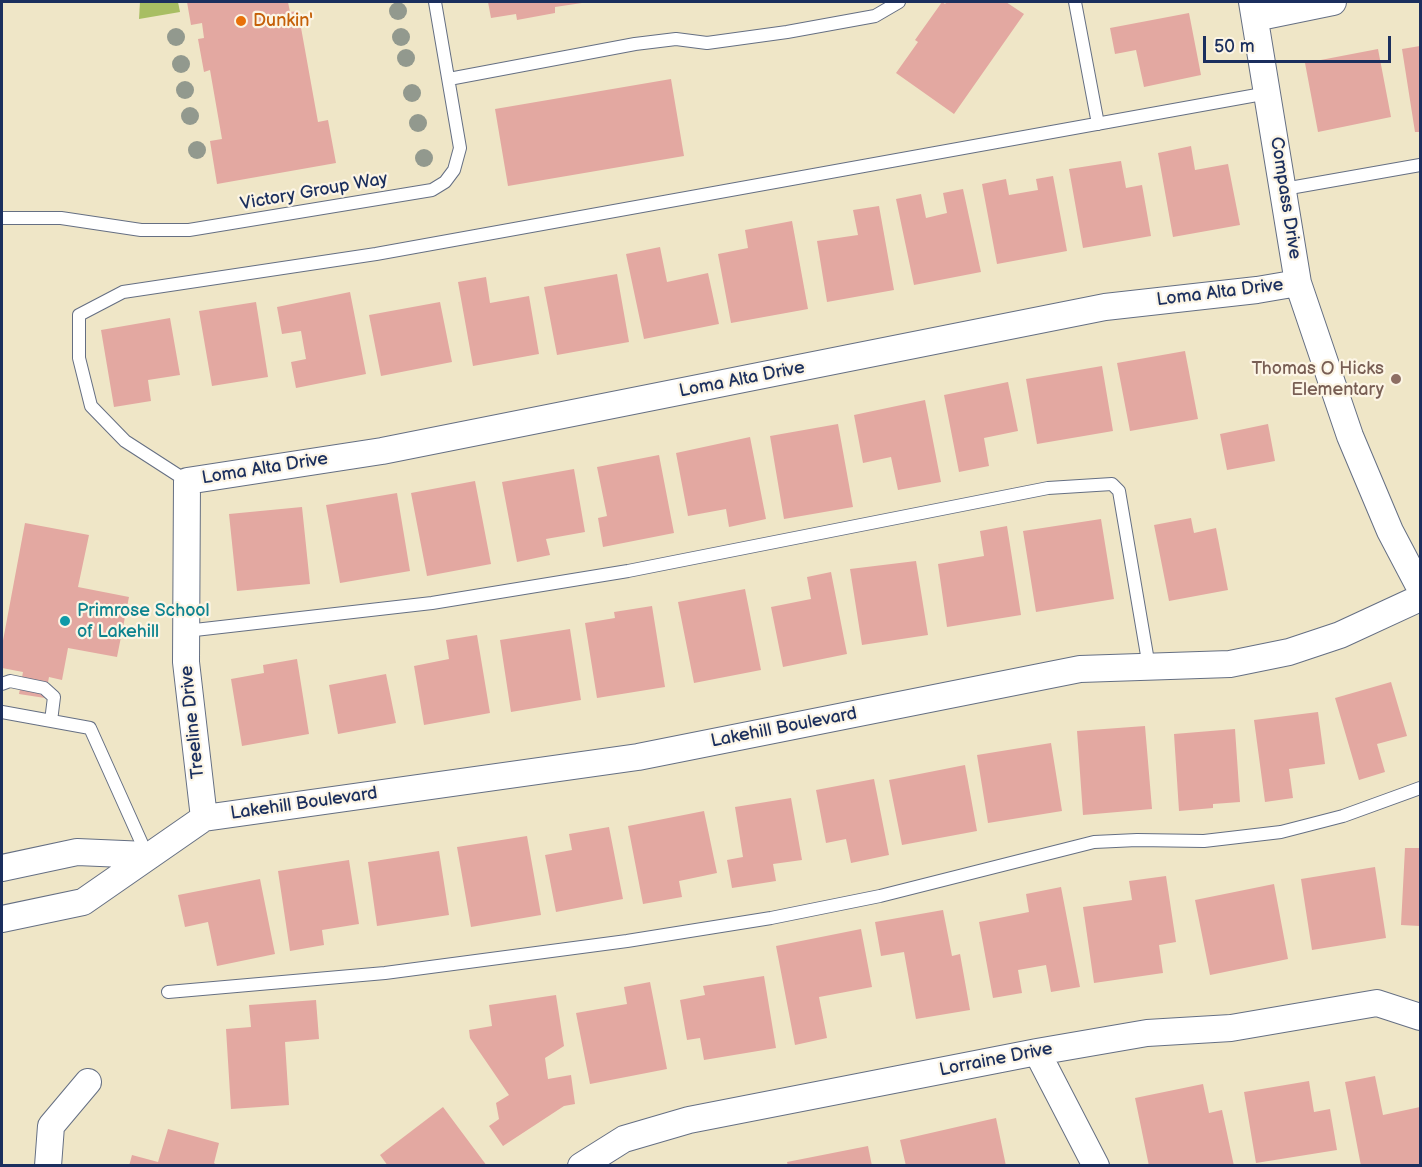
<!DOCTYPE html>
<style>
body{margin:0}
#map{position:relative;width:1422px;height:1167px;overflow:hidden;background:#efe6c7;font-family:"Balsamiq Sans",sans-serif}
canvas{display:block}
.frame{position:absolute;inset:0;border:3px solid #1b2f5e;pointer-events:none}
.scale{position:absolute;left:1203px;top:36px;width:188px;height:27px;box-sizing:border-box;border:3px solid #1b2f5e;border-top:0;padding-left:8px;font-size:18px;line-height:21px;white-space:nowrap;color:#1b2f5e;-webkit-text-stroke:4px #fcf5e5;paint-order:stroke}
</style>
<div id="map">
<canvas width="1422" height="1167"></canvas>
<div class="frame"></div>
<div class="scale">50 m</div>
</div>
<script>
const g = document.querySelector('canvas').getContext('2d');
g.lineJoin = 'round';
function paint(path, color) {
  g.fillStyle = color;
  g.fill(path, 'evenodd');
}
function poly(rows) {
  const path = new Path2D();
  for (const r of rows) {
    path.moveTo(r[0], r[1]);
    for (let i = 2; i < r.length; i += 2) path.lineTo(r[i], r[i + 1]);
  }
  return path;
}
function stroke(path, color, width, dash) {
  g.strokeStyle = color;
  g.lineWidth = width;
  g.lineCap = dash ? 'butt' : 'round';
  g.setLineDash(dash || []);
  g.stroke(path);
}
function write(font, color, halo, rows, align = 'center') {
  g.font = font + ' "Balsamiq Sans",sans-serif';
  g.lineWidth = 4.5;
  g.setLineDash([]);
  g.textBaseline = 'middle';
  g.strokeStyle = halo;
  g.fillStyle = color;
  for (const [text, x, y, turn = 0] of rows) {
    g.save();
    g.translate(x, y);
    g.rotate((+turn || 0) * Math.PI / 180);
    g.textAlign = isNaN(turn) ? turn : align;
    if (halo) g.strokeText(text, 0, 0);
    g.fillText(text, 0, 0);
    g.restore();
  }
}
paint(poly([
 [140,2,178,2,180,12,139,19]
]), '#a8be63');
paint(poly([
 [187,2,288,2,290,12,298,11,318,122,328,120,336,163,217,184,210,141,222,139,210,70,204,72,198,39,204,38,202,23,191,25],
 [488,2,581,2,582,3,555,7,555,13,517,20,516,14,491,18],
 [942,2,945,4,947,2,1006,2,1024,14,954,114,896,73,918,42,915,40],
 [1189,13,1201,75,1144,87,1136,50,1115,54,1110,28],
 [1420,46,1420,132,1415,132,1402,49],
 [1378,49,1391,117,1318,132,1305,63],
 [671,79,684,156,508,186,495,109],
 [1191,146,1195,170,1228,164,1240,225,1173,237,1158,153],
 [1121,161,1126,188,1142,185,1151,236,1083,248,1069,169],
 [1053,176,1067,251,997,264,982,184,1006,179,1009,195,1038,190,1036,179],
 [963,189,981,272,914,285,896,199,921,194,926,218,947,213,943,193],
 [879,206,894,290,827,302,817,241,858,235,853,210],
 [792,221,808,309,731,323,718,254,748,248,745,230],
 [660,247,667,282,708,273,719,324,644,339,626,254],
 [617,274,629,342,557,355,544,287],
 [486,277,490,303,529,296,539,354,473,366,458,282],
 [350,292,366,374,296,388,291,362,306,359,301,331,282,334,277,307],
 [256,302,268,377,212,386,199,311],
 [440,302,452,362,381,376,369,315],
 [170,318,180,375,148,380,151,401,114,407,101,330],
 [1185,351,1198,419,1130,431,1117,363],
 [1102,366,1113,431,1037,444,1026,379],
 [1008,382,1018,431,984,438,989,466,959,472,944,395],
 [925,400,941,482,898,490,891,457,863,463,854,415],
 [838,424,853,507,784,519,770,436],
 [1268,424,1275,461,1227,470,1220,434],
 [750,437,766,519,729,527,726,509,688,516,676,453],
 [659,455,674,533,603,547,598,518,607,516,597,467],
 [574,469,585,532,546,539,550,555,517,562,502,482],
 [475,481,491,564,427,576,411,493],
 [397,493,410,571,340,583,326,505],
 [302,507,310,584,237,591,229,514],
 [1191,518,1194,533,1216,528,1228,590,1169,601,1154,525],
 [1101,519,1114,599,1036,612,1023,531],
 [25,523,89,535,78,587,129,597,117,657,68,648,62,680,49,677,45,698,19,694,23,672,2,668,2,646],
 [1007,526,1021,615,947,627,938,564,984,556,980,531],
 [916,561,928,635,862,645,850,569],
 [831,572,847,654,783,667,771,607,811,599,807,577],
 [745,589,761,670,694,683,678,602],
 [652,606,665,687,597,698,585,623,615,618,614,612],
 [570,629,581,700,511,712,500,640],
 [477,635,490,713,424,725,414,666,449,659,446,640],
 [297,659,309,734,242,746,231,679,264,673,263,665],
 [386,674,396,723,338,734,329,685],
 [1391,682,1407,736,1377,744,1385,772,1359,780,1335,698],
 [1318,712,1325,764,1289,769,1293,798,1265,802,1254,720],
 [1145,726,1152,809,1083,815,1077,731],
 [1235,729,1240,802,1213,804,1213,808,1179,811,1174,734],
 [1051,743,1062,811,988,823,977,755],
 [965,765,977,831,902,845,889,780],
 [874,779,889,855,851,863,846,839,826,843,816,790],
 [791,798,802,860,773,864,776,881,732,888,727,860,743,857,735,807],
 [704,811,717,873,679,881,682,897,643,904,628,826],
 [609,827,623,899,556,912,545,855,572,850,569,834],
 [527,836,541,915,471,927,457,847],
 [1405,848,1420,848,1420,926,1401,925],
 [439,851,449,915,377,926,368,862],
 [349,860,359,924,322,930,324,945,290,951,278,871],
 [1375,867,1386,938,1312,950,1301,879],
 [1166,876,1176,942,1159,945,1163,973,1094,983,1083,907,1132,900,1129,881],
 [260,879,275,954,217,966,208,922,185,927,178,895],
 [1274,884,1288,959,1210,975,1195,900],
 [1061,887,1080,987,1051,992,1046,965,1018,970,1022,993,993,998,979,922,1029,912,1026,894],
 [943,910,952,956,960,954,970,1010,916,1019,904,952,881,956,875,922],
 [861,929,872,987,819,997,827,1038,795,1045,776,946],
 [764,976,776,1048,704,1060,700,1038,687,1040,680,1000,705,995,703,986],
 [650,982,667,1069,590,1084,576,1013,627,1004,624,987],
 [556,995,564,1046,545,1058,548,1079,571,1075,575,1104,564,1106,503,1146,489,1126,499,1119,496,1103,509,1095,470,1038,469,1030,492,1026,489,1005],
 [316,1000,319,1039,285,1042,289,1105,231,1109,226,1029,251,1027,249,1005],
 [1375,1076,1383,1115,1420,1107,1420,1166,1361,1166,1345,1082],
 [1309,1081,1314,1112,1330,1109,1337,1150,1256,1163,1244,1092],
 [1203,1084,1209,1113,1222,1110,1234,1166,1149,1166,1135,1098],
 [443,1107,487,1166,388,1166,380,1155],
 [996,1118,1006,1166,906,1166,900,1140],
 [168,1129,219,1143,214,1163,218,1166,129,1166,132,1155,158,1162],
 [868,1146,872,1166,788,1166,787,1162]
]), '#e3a8a1');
const lane = poly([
 [1075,2,1098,124],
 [449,79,635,44,676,39,707,43,787,32,875,16,899,2],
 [1284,189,1420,165],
 [2,218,61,218,141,230,189,230,432,190,445,182,454,170,460,148,435,2],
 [187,481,125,441,91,406,79,358,79,315,123,292,376,254,1268,93],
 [186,631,432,603,628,571,1048,488,1112,484,1119,491,1149,667],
 [2,684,10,681,44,688,54,697,51,721],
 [2,712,90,728,147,855],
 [168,992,385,973,627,941,771,918,880,896,1094,842,1137,840,1204,841,1281,832,1343,816,1420,788]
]);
const street = poly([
 [1252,2,1298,283,1350,436,1390,531,1420,588],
 [1255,18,1333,2],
 [204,818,186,662,187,481,382,451,1105,307,1257,290,1298,283],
 [2,868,77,852,147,855],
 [2,919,83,902,204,818,638,757,1080,669,1230,664,1289,652,1340,635,1420,598],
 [1037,1052,1096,1166],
 [48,1166,51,1126,88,1082],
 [581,1166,624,1139,689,1120,1037,1052,1147,1033,1231,1028,1377,1003,1420,1017]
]);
stroke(lane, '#656f83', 14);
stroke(street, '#656f83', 28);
stroke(lane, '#fff', 12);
stroke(street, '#fff', 26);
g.fillStyle = '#92998e';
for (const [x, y] of [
 [398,11],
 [176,37],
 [401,37],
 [406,58],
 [181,64],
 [185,90],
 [412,93],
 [190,116],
 [418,123],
 [197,150],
 [424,158]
]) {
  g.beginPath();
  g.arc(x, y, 9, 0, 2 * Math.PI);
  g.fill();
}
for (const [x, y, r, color] of [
 [241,21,6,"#e8710a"],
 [1396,379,6,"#8d6e63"],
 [65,621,6,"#0f9aa8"]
]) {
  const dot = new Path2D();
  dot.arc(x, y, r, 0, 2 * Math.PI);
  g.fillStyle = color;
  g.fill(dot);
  stroke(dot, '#fcf5e5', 2);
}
write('18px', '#c56008', '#fcf5e5', [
 ["Dunkin'",253,21]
], 'left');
write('18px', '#1b2f5e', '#fcf5e5', [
 ["Victory Group Way",314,192,-10],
 ["Compass Drive",1285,198,81],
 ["Loma Alta Drive",1220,293,-7],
 ["Loma Alta Drive",742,380,-11],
 ["Loma Alta Drive",265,469,-9],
 ["Treeline Drive",193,722,-96],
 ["Lakehill Boulevard",784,728,-11],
 ["Lakehill Boulevard",304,804,-8],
 ["Lorraine Drive",996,1060,-11]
]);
write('18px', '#785e54', '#fcf5e5', [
 ["Thomas O Hicks",1384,369],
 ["Elementary",1384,390]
], 'right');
write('18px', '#0d838f', '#fcf5e5', [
 ["Primrose School",77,611],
 ["of Lakehill",77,632]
], 'left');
</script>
